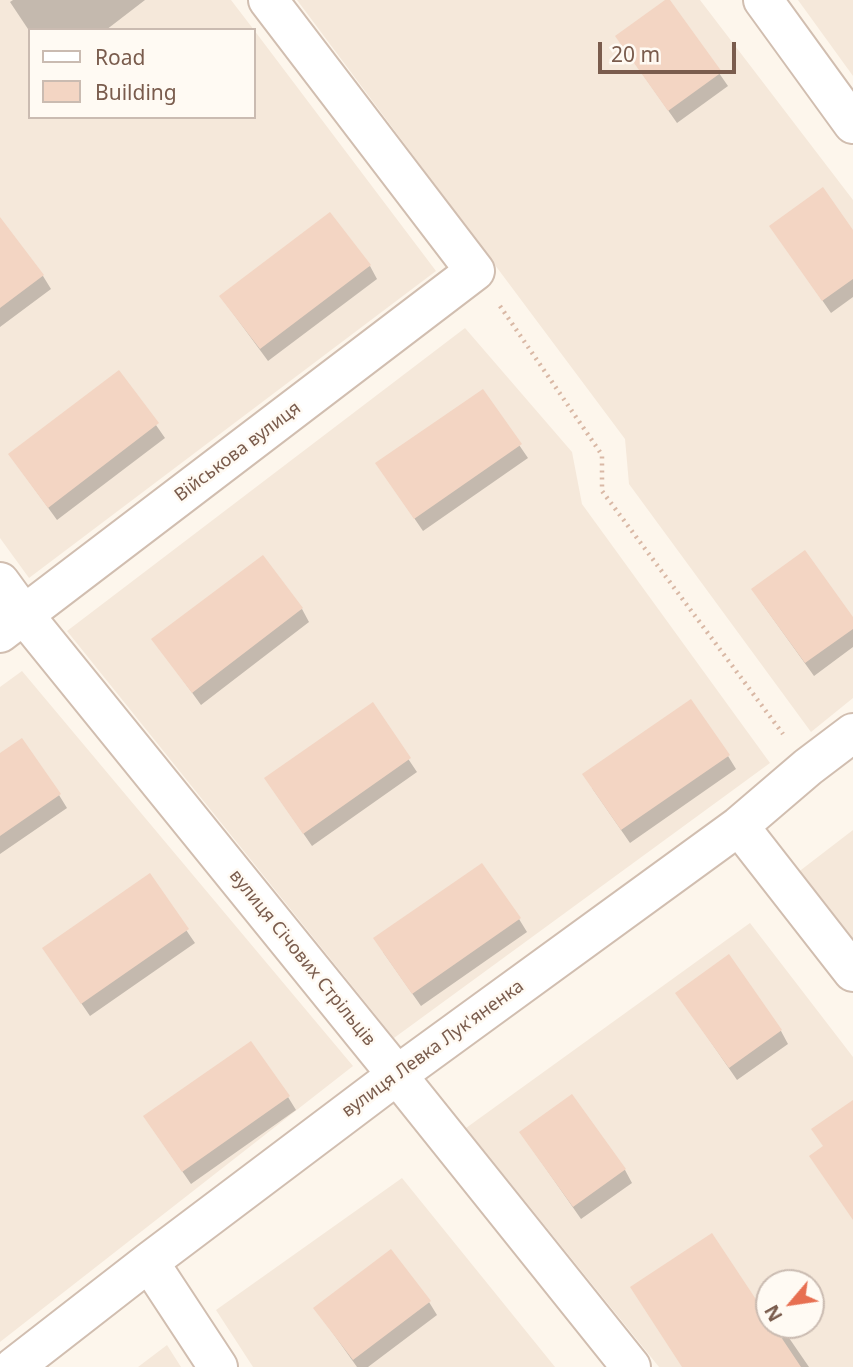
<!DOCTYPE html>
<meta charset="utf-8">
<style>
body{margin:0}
#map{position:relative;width:853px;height:1367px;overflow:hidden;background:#fdf6ec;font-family:"Noto Sans",sans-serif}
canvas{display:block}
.legend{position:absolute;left:28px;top:28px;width:228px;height:91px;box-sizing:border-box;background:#fffaf3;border:2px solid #cabbb1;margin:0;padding:9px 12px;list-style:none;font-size:21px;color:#7a5c4d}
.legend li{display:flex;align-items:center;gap:14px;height:35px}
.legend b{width:35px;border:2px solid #cabbb1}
.north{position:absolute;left:755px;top:1269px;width:70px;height:70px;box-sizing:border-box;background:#fffaf3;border:2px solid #cabbb1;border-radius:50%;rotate:241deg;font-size:19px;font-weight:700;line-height:28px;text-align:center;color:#7a5c4d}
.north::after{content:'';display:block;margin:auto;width:24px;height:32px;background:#e76f51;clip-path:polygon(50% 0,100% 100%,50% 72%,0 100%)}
.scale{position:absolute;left:598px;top:42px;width:138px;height:32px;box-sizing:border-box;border:4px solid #7a5c4d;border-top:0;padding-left:9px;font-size:21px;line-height:24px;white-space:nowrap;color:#7a5c4d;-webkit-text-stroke:5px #fffaf3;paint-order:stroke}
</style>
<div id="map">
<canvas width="853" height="1367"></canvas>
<ul class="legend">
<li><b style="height:9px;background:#fff"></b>Road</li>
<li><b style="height:19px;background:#f3d5c3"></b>Building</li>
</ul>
<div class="north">N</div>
<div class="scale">20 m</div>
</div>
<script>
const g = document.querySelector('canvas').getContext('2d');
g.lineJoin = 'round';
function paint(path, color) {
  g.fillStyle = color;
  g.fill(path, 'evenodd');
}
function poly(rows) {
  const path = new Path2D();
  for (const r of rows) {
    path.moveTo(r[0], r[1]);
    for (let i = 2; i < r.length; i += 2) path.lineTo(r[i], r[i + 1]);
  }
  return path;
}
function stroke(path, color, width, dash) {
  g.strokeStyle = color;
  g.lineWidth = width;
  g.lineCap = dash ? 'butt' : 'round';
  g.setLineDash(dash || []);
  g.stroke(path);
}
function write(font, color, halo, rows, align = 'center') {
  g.font = font + ' "Noto Sans",sans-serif';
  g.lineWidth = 5;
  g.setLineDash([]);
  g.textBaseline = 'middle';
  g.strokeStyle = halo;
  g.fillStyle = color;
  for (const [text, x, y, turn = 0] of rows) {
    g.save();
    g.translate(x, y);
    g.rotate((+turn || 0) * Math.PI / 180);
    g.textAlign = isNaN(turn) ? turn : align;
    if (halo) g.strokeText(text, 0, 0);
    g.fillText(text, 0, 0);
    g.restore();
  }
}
paint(poly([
 [0,0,231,0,254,30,30,30,30,117,254,117,254,30,436,271,29,578,0,538],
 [297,0,700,0,853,200,853,698,811,732,629,484,625,439],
 [798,0,853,0,853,76],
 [465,328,572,452,582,504,770,763,394,1038,67,631],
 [22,671,353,1066,0,1342,0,687],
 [853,830,853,944,797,873],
 [750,923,853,1057,853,1367,659,1367,466,1128],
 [769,1283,811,1283,811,1325,769,1325],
 [402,1178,555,1367,253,1367,216,1310],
 [167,1345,181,1367,138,1367]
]), '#f5e8da');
paint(poly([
 [13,0,145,0,106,30,30,30,30,32,10,2],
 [668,0,728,86,677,123,625,49],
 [771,226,853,233,853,297,831,313],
 [0,227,43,276,51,289,0,327],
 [370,266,377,279,268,361,221,297],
 [119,372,165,438,57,520,10,455],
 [482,391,528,458,423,531,377,464],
 [761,602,853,620,853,647,814,676],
 [302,609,309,622,201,705,154,640],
 [372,705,417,772,312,846,274,791],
 [0,756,59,795,67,808,0,854],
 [728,756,736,769,630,843,592,788],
 [149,876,195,943,90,1016,44,949],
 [519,919,527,932,421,1006,383,952],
 [677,993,781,1031,788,1044,737,1080],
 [288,1097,296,1110,191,1184,153,1129],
 [521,1133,625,1170,632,1183,581,1219],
 [429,1302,437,1315,368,1367,357,1367,315,1308],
 [769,1322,769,1325,781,1339,787,1335,809,1367,694,1367]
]), '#0003');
paint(poly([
 [665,0,670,0,722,72,668,111,615,36],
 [823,187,853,230,853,279,822,301,769,226],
 [330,212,371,265,260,349,219,296],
 [0,217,44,275,0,308],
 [119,370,159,423,48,508,8,454],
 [483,389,522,444,414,519,375,463],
 [805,550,853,617,853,629,805,663,751,589],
 [263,555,303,608,192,693,151,639],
 [691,699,730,755,621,830,582,774],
 [373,702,411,758,303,834,264,778],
 [22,738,61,794,0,836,0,753],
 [482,863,521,918,412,994,373,938],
 [150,873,189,929,81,1004,42,948],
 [729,954,782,1030,729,1068,675,993],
 [251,1041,290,1096,182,1172,143,1116],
 [572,1094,626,1169,573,1207,519,1132],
 [853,1100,853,1220,809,1156,823,1146,811,1129],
 [712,1233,769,1319,769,1325,773,1325,801,1367,682,1367,630,1287],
 [391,1249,431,1301,353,1360,313,1308]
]), '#f3d5c3');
const street = poly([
 [763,0,853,124],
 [0,582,24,615,397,1075,631,1367],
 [0,633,475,271,268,0],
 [739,826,853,972],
 [149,1262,218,1367],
 [14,1367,149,1262,397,1075,739,826,808,767,853,733]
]);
stroke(street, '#d1beb0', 42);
stroke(poly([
 [500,306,602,455,602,491,783,734]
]), '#d9b8a5', 4.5, [2, 5]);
stroke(street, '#fff', 38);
write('18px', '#7a5c4d', '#fffaf3', [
 ["Військова вулиця",238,452,-37],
 ["вулиця Січових Стрільців",302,958,51],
 ["вулиця Левка Лук'яненка",433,1049,-36]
]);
</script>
